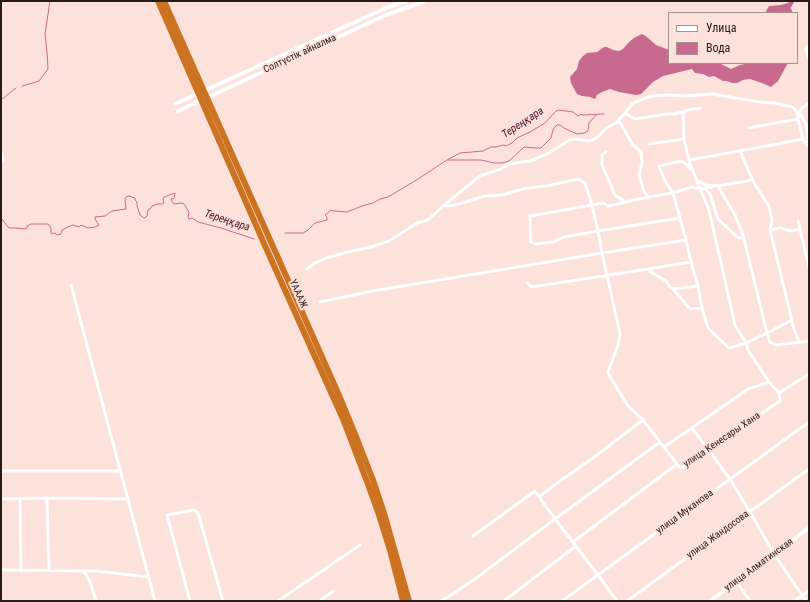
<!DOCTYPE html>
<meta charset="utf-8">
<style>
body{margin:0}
#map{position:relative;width:810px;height:602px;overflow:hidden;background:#fce2db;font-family:"Roboto Condensed",sans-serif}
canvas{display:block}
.frame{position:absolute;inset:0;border:2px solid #271b18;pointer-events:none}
.legend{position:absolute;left:668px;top:12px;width:130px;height:52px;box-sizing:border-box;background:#fce2db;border:1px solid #a7928d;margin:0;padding:5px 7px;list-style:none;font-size:12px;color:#271b18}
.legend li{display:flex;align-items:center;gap:8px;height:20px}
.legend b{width:20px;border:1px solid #a7928d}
</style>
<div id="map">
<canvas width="810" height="602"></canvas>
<div class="frame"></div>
<ul class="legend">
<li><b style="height:5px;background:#fff"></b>Улица</li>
<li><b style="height:11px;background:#c86a90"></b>Вода</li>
</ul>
</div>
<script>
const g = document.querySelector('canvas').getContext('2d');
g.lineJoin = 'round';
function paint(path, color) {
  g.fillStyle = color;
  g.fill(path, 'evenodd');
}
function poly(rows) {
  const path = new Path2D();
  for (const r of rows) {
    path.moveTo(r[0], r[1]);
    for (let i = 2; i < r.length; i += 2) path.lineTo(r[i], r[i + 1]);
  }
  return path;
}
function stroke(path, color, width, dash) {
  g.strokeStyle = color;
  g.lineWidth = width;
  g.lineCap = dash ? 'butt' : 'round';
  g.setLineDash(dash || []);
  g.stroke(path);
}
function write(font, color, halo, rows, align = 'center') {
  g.font = font + ' "Roboto Condensed",sans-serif';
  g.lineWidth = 4;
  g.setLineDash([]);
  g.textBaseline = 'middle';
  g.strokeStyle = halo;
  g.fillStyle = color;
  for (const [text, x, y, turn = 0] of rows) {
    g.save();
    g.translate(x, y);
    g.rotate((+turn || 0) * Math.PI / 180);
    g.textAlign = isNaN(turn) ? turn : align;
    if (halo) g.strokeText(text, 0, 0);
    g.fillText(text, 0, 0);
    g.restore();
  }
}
paint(poly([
 [788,3,793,13,765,13,769,6,781,5],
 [642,34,647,37,656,45,669,50,669,63,719,63,731,69,740,65,750,63,788,63,778,81,771,87,762,83,750,79,743,80,737,83,732,83,727,81,723,81,714,76,709,77,703,74,695,73,692,69,663,76,653,82,641,94,636,95,619,92,610,89,602,92,597,95,595,99,590,97,582,96,577,94,571,83,570,77,577,69,579,61,583,56,587,53,597,52,604,47,607,47,613,50,619,51,623,49,629,42,634,38]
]), '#c86a90');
stroke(poly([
 [22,86,39,81,48,69,47,52,45,34,50,1],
 [1,100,16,88],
 [448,160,481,160,494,163,502,163,509,161,524,147,536,148,541,148,551,138,553,130,555,127,557,125,560,125,564,128,577,134,584,133,588,131,589,123,596,115],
 [1,218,9,228,15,228,25,229,27,228,27,226,31,224,48,224,51,228,51,233,52,234,54,233,58,235,61,234,62,230,68,227,73,225,79,227,81,225,88,228,95,227,99,225,95,219,95,217,105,216,112,211,126,209,125,199,126,197,129,196,135,198,135,200,137,202,137,206,140,215,144,218,146,217,147,216,148,210,150,209,152,206,157,204,162,204,164,203,163,199,164,197,175,193,174,198,171,199,171,200,174,204,182,203,184,204,189,212,188,218,189,219,190,219,192,218,198,222,221,228,254,239],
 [285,233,303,233,307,231,315,223,327,220,327,217,325,215,331,210,334,211,347,212,362,206,373,203,380,199,388,197,418,179,427,173,447,160,460,153,483,151,491,147,496,147,503,145,506,146,512,143,517,138,530,132,545,123,556,111,559,110,573,112,578,116,581,114,582,115,604,114]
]), '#c86a90', 1);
stroke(poly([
 [785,13,792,1]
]), '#c86a90', 4.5);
stroke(poly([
 [809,45,806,49,809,58],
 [809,103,802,108,799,112,798,119,803,139,809,147],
 [700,108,693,109,674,114,667,114,635,119,626,114,625,113,633,103,651,96,669,95,686,96,712,94,760,102,775,103,792,107,795,109,797,113,798,119,749,128],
 [799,112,806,124,809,146],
 [619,121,633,145,641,152,642,163,639,174,644,192,649,197,673,193,692,187,701,189,712,187],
 [649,144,684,139],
 [740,151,754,183,769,206,772,219,770,230],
 [606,152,602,155,602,165,615,195,625,202],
 [1,153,3,159,3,161,1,162],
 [689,160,740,151,803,139],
 [697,180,705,185,718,186,735,215,743,235,767,333,792,320],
 [717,186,753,180],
 [705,189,710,194,718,219,737,237,743,238],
 [443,206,456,205,485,196,502,195,527,188,547,186,578,179,585,183,592,205,530,216,531,242,535,244,553,242,564,237,598,231,592,205,603,203,608,206,649,197],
 [680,218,673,193,665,181,659,166,681,161,687,165,691,169],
 [798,221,809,267],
 [686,240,602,253,598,231,680,218,686,240,691,262],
 [307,269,315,263,326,258,348,252,371,247,389,241,417,223,428,220,443,206,480,176,501,169,509,164,530,161,547,154,568,141,574,139,590,141,598,137,605,129,616,123,625,113],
 [648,269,691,262,698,286],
 [527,283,532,287,648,269,651,272,666,281,669,286,673,289,690,309,702,308,708,328,729,348,746,343,735,325,709,210,690,164,684,139,683,111],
 [71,285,155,601],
 [673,289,698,286,702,308],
 [320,302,373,291,602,253,620,334,618,345,608,372,610,377,628,406,643,420],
 [799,342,794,329,770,230,780,228,791,231,800,229],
 [779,393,769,382,748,350,746,343,767,333,770,342,776,345,809,341],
 [779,393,809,374],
 [692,428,748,389,769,382],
 [664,447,692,428,730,479,750,512,774,554,806,601],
 [1,471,120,471],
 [539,497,553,486,593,458,643,420,677,464],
 [47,498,49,570],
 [1,499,47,498,127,499],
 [20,499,21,571],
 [473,536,535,491,555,519,598,575,617,601],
 [573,542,677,464,679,467,681,468,683,468,780,401,779,393],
 [1,570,97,571,148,577],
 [84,571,90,582,96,601],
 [736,581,750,601],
 [190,601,167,515,194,510,198,513,223,601],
 [278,601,360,545],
 [320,601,333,591],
 [440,601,448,597,475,579,555,519,660,442],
 [504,601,576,546],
 [562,601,809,422],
 [627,601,809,469],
 [794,601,809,591]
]), '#fff', 3);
stroke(poly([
 [175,104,386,8,406,1],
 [178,111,386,15,424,1],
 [710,601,809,528]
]), '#fff', 4);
stroke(poly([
 [158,1,266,248,343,419,369,487,379,515,390,550,403,601],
 [164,1,338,393,355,434,373,480,384,513,409,601]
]), '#cb7321', 6);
write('10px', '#271b18', '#fce2db', [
 ["Солтүстік айналма",300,54,-25],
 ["ҮАААЖ",298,294,66],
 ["улица Кенесары Хана",722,440,-34],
 ["улица Муканова",685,512,-36],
 ["улица Жандосова",718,535,-36],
 ["улица Алматинская",759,565,-36]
]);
write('italic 11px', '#4b0f2b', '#fce2db', [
 ["Тереңқара",523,123,-33],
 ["Тереңқара",227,221,18]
]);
</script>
